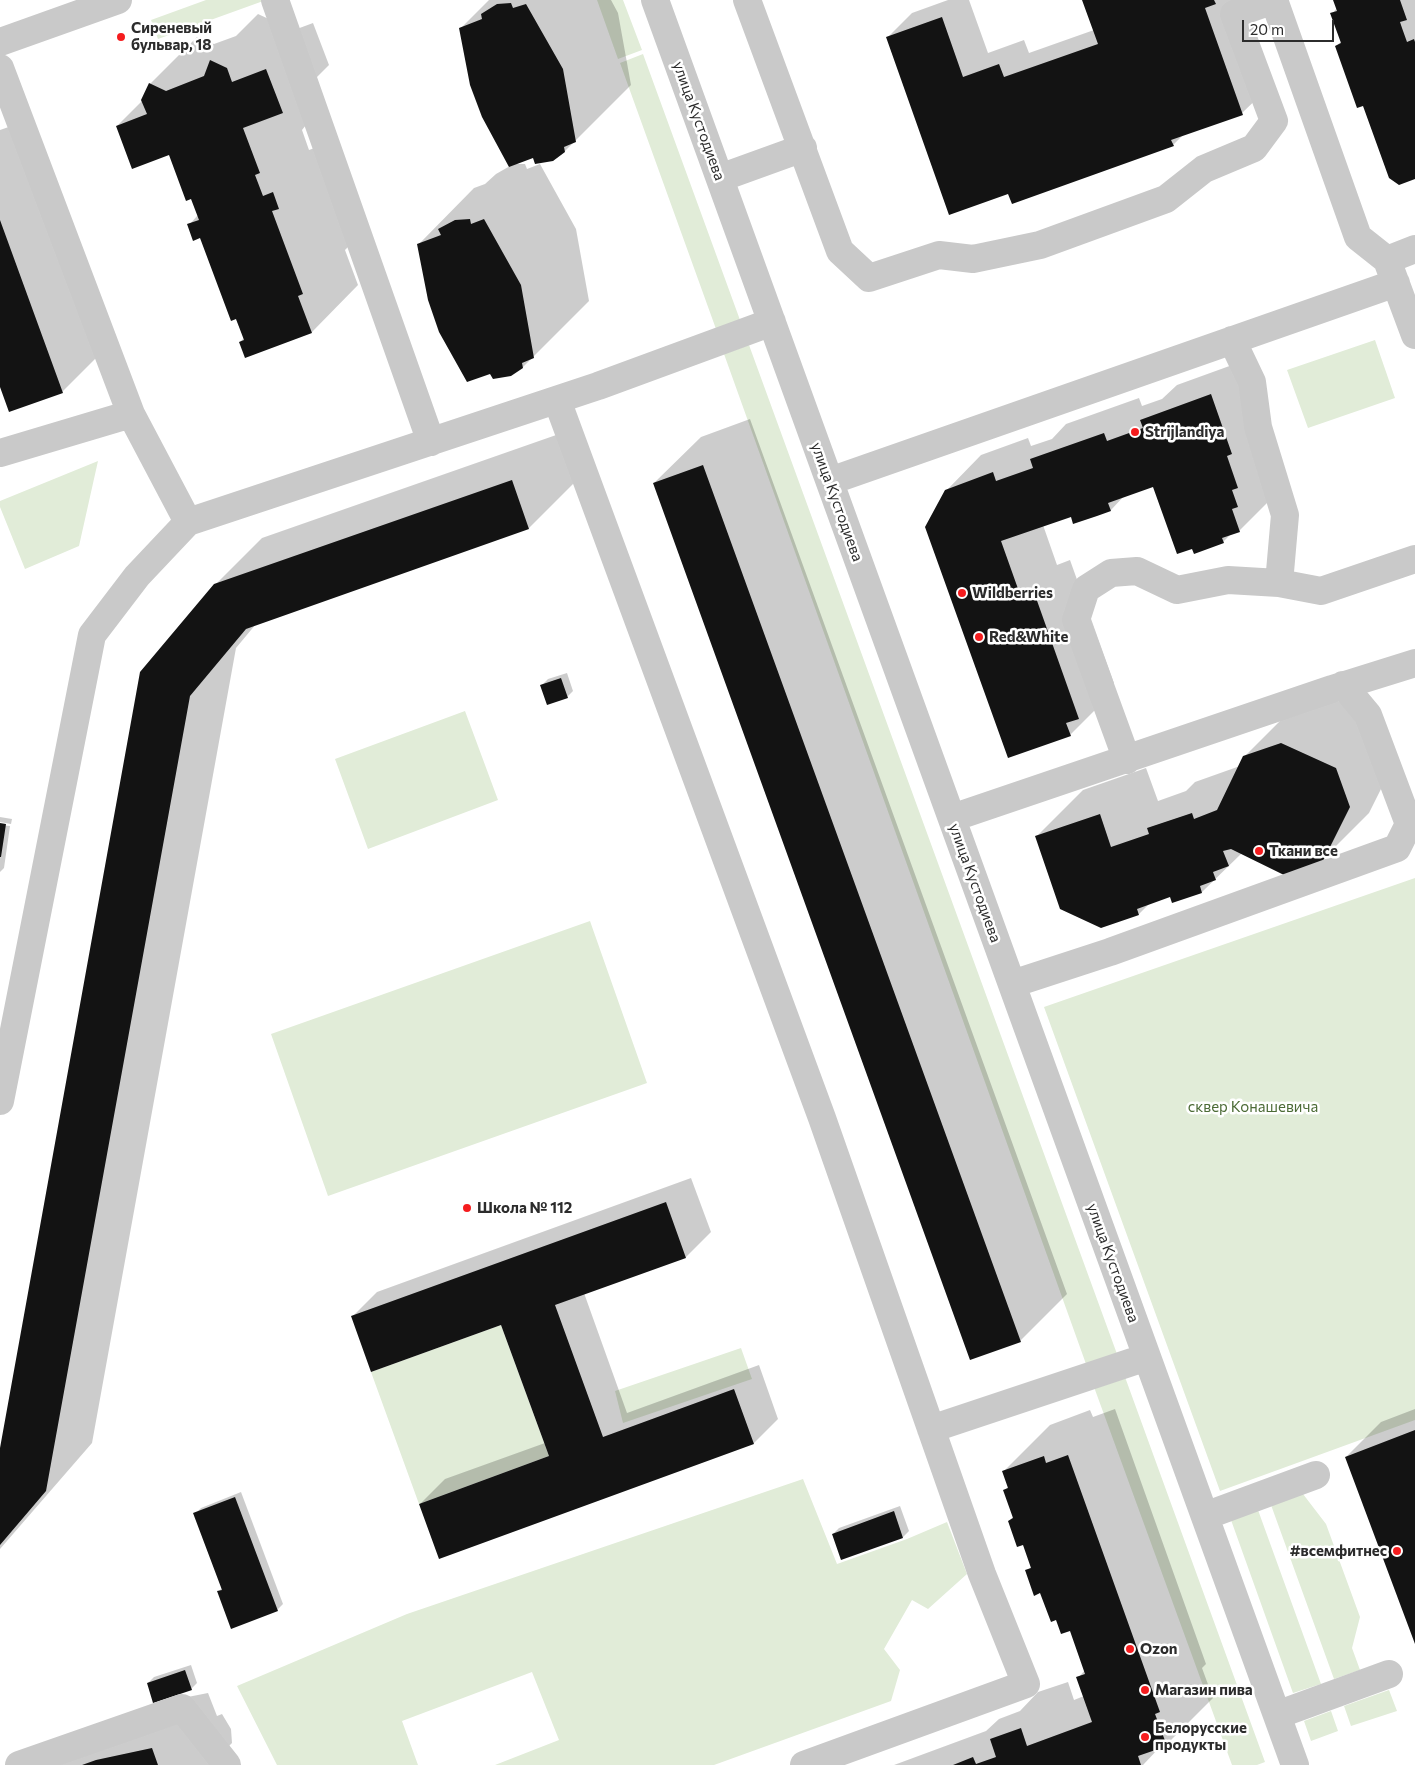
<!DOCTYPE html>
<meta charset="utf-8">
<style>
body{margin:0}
#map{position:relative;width:1415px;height:1765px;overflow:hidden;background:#fff;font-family:Commissioner,sans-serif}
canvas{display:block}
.scale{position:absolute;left:1242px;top:20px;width:92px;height:22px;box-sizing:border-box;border:2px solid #2c2c2c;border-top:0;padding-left:6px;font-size:15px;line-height:18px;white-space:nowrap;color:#2c2c2c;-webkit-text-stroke:4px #fff;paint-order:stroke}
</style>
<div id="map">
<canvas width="1415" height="1765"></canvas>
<div class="scale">20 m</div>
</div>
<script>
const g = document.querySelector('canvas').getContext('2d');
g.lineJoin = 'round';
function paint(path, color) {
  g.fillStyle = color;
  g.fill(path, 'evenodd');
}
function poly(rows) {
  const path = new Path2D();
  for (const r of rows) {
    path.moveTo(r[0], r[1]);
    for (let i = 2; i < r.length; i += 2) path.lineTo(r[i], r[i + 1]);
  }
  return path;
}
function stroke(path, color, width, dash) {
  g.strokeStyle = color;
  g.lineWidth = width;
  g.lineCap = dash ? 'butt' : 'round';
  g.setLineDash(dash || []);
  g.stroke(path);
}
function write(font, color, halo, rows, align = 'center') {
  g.font = font + ' Commissioner,sans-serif';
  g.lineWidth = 5;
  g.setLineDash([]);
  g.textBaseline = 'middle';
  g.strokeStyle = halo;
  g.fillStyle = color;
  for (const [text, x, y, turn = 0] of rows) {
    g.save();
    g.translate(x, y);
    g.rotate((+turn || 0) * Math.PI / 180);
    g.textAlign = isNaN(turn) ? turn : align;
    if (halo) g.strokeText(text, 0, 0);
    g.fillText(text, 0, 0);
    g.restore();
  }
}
paint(poly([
 [206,0,266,0,158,39,151,20],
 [597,0,623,0,642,50,618,59],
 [643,54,740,320,716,329,620,63],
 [1375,340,1395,398,1308,428,1287,370],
 [749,345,1117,1354,1086,1364,724,354],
 [98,461,79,546,25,569,0,507,0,501],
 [465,711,498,800,368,849,335,759],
 [1415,878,1415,1420,1220,1491,1044,1007],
 [590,921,647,1083,328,1196,271,1034],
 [501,1325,549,1456,419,1504,371,1372],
 [741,1348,752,1379,623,1423,615,1391],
 [1125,1377,1265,1762,1257,1765,1232,1765,1094,1387],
 [803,1479,837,1564,907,1539,947,1522,967,1574,928,1609,912,1600,884,1649,900,1670,891,1701,714,1765,495,1765,559,1740,532,1672,402,1721,418,1765,277,1765,237,1686,407,1614],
 [1303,1494,1326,1524,1360,1617,1352,1648,1360,1670,1334,1679,1271,1505],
 [1258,1510,1321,1684,1293,1693,1231,1520],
 [1389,1690,1397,1711,1351,1726,1344,1706],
 [1331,1711,1338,1731,1311,1741,1304,1721]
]), '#e1ecd8');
paint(poly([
 [489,0,611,0,618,13,631,85,565,151,534,157,515,164,525,164,527,169,540,164,576,229,589,301,523,367,491,372,419,244,474,188,485,184,496,174,510,166,461,28],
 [948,0,969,0,988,53,1024,40,1029,53,1094,30,1083,0,1235,0,1267,89,1242,113,1183,135,1173,145,1009,192,887,38,912,13],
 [1334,0,1415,0,1415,178,1364,104,1336,46,1342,41,1332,14,1337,8],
 [258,14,273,21,278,36,313,23,329,65,296,98,306,125,302,130,309,150,320,146,349,246,345,250,358,285,312,332,246,357,240,342,244,338,201,237,189,225,198,215,191,197,169,154,117,126,143,100,150,84,197,37,214,44,236,36],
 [23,122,109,345,62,392,0,383,0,130],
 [1246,360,1275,495,1239,531,1231,534,1223,542,1154,485,1124,496,1111,510,1074,523,1071,515,1043,525,1057,565,1070,560,1114,683,1103,694,1105,700,1070,735,946,491,981,455,1028,438,1031,446,1052,439,1066,424,1139,398,1142,406,1162,399,1177,385],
 [750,419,1067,1294,1020,1341,654,483,701,437],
 [559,434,576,481,529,528,256,624,236,648,92,1443,0,1549,0,1455,215,585,262,538],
 [567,673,573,691,567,697,542,685,548,679],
 [1329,697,1382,722,1396,759,1369,813,1322,860,1242,853,1202,892,1173,902,1171,896,1150,903,1139,914,1036,837,1083,790,1146,768,1158,801,1186,791,1195,782,1240,766,1244,757,1291,710],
 [0,817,12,819,11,824,0,822],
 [0,825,10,826,4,868,0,872],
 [691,1178,711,1232,686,1257,584,1293,627,1413,759,1365,778,1419,754,1443,420,1504,445,1479,545,1443,502,1323,352,1317,377,1292],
 [1115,1409,1206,1664,1202,1668,1213,1698,1166,1745,1161,1746,1143,1765,894,1765,986,1731,999,1719,1020,1711,1038,1692,1068,1682,1074,1700,1084,1696,1078,1678,1085,1670,1070,1629,1057,1619,1027,1571,1032,1566,1024,1543,1009,1521,1014,1516,1005,1490,1009,1486,1003,1472,1050,1425,1090,1410,1093,1417],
 [1415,1409,1415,1641,1346,1457,1381,1422],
 [241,1492,283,1604,277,1610,218,1592,222,1588,195,1514,201,1508],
 [900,1506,909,1531,903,1537,842,1558,833,1534,839,1528],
 [191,1665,197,1683,191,1689,148,1683,154,1677],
 [208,1693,217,1716,222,1714,231,1729,232,1743,228,1747,224,1765,52,1765,152,1704]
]), '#0003');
paint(poly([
 [1082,0,1214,0,1216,4,1205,8,1243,115,1171,140,1174,146,1012,204,1008,194,949,215,886,37,942,17,963,77,999,64,1004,77,1098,44],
 [1333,0,1400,0,1407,20,1400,22,1402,28,1407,42,1414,39,1415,42,1415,179,1399,185,1389,178,1363,106,1357,108,1335,46,1341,43,1330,13,1337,11],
 [511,3,513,8,526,4,563,69,576,142,564,147,565,152,553,161,535,164,533,158,509,167,482,117,470,85,459,28,482,19,481,14,497,4],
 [210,60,227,68,232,82,266,69,283,113,243,128,260,173,255,175,263,196,273,192,279,209,272,211,303,294,298,296,312,333,245,358,239,342,244,340,236,319,231,321,200,238,193,241,187,224,199,220,191,199,186,201,169,155,132,169,116,126,147,114,141,100,149,83,166,91,204,76],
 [470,219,471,224,484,219,521,285,534,358,522,363,523,368,511,376,493,379,490,374,467,382,439,332,428,300,417,244,441,235,438,229,455,220],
 [0,220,63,393,9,412,0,387],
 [1211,394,1232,454,1227,456,1238,488,1232,490,1238,507,1232,509,1240,532,1222,538,1224,543,1194,554,1192,549,1177,554,1153,487,1108,503,1111,511,1097,516,1073,524,1071,517,1001,541,1022,600,1035,595,1079,719,1066,723,1071,736,1008,758,925,527,945,490,993,472,996,481,1033,468,1030,459,1104,433,1107,441,1143,428,1140,420],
 [703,465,1021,1342,970,1360,653,483],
 [512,480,529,529,246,629,190,696,46,1491,0,1545,0,1448,140,672,214,584],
 [561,678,568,698,547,705,540,685],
 [1281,743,1336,768,1350,807,1323,861,1284,875,1231,849,1223,851,1229,866,1213,872,1216,880,1200,886,1202,893,1172,903,1170,897,1137,909,1139,915,1101,928,1060,909,1035,836,1100,814,1111,847,1149,834,1147,828,1192,813,1194,819,1217,810,1243,756],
 [0,823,6,824,1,857,0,857],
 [666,1202,686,1258,555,1305,603,1437,734,1389,754,1444,439,1559,419,1504,549,1456,501,1325,371,1372,351,1316],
 [1415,1430,1415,1644,1345,1457],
 [1068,1455,1160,1712,1155,1714,1167,1746,1138,1756,1141,1765,953,1765,973,1757,976,1764,996,1757,990,1739,1021,1728,1027,1746,1092,1722,1076,1677,1085,1674,1070,1631,1061,1634,1056,1620,1051,1622,1040,1593,1034,1596,1025,1570,1031,1568,1023,1545,1017,1547,1008,1521,1013,1518,1003,1490,1008,1488,1002,1471,1044,1456,1046,1463],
 [235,1497,278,1611,231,1629,217,1591,222,1590,193,1513],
 [894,1511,903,1538,841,1560,832,1534],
 [185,1670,192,1690,153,1703,147,1683],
 [152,1748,158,1765,82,1765,96,1760]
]), '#131313');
stroke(poly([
 [275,0,431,442],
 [655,0,1295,1765],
 [747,0,840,251,869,278,939,255,973,259,1040,245,1166,199,1204,169,1254,148,1274,121,1234,14,1274,0],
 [1274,0,1358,237,1387,260,1415,335],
 [0,42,118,0],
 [0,68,131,414,188,522],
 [720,178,803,148],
 [1387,260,1415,249],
 [1232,340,1252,382,1258,427,1285,515,1279,583],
 [557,400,822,1118,982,1574,1026,1684,804,1765],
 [0,453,131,414],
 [830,481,1396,283],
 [1127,760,1076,620,1086,589,1111,573,1137,571,1177,590,1228,580,1279,583,1321,591,1415,559],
 [952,818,1332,689,1415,663],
 [1012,984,1110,952,1397,848,1409,824,1368,715,1343,685],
 [0,1101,92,635,137,576,188,522,598,386,772,322],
 [931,1429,1147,1357],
 [1205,1516,1316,1475],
 [1277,1715,1389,1674],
 [19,1765,182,1708,227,1765]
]), '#c9c9c9', 28);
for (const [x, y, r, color] of [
 [121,37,5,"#f51c1e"],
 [1135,432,5,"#f51c1e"],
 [962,593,5,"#f51c1e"],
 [979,637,5,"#f51c1e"],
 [1259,851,5,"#f51c1e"],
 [467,1208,5,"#f51c1e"],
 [1397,1551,5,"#f51c1e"],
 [1130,1649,5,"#f51c1e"],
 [1145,1690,5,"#f51c1e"],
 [1145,1737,5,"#f51c1e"]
]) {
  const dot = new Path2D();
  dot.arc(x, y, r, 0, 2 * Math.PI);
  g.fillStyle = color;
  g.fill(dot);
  stroke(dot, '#fff', 2);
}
write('bold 15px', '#2c2c2c', '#fff', [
 ["Сиреневый",131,28],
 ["бульвар, 18",131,45],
 ["Strijlandiya",1145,432],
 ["Wildberries",972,593],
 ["Red&White",989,637],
 ["Ткани все",1269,851],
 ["Школа № 112",477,1208],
 ["#всемфитнес",1387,1551,"right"],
 ["Ozon",1140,1649],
 ["Магазин пива",1155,1690],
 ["Белорусские",1155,1728],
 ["продукты",1155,1745]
], 'left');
write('15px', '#2c2c2c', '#fff', [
 ["улица Кустодиева",699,121,70],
 ["улица Кустодиева",837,502,70],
 ["улица Кустодиева",975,883,70],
 ["улица Кустодиева",1113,1263,70]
]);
write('15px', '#4c6b36', '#fff', [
 ["сквер Конашевича",1253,1107]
]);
</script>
